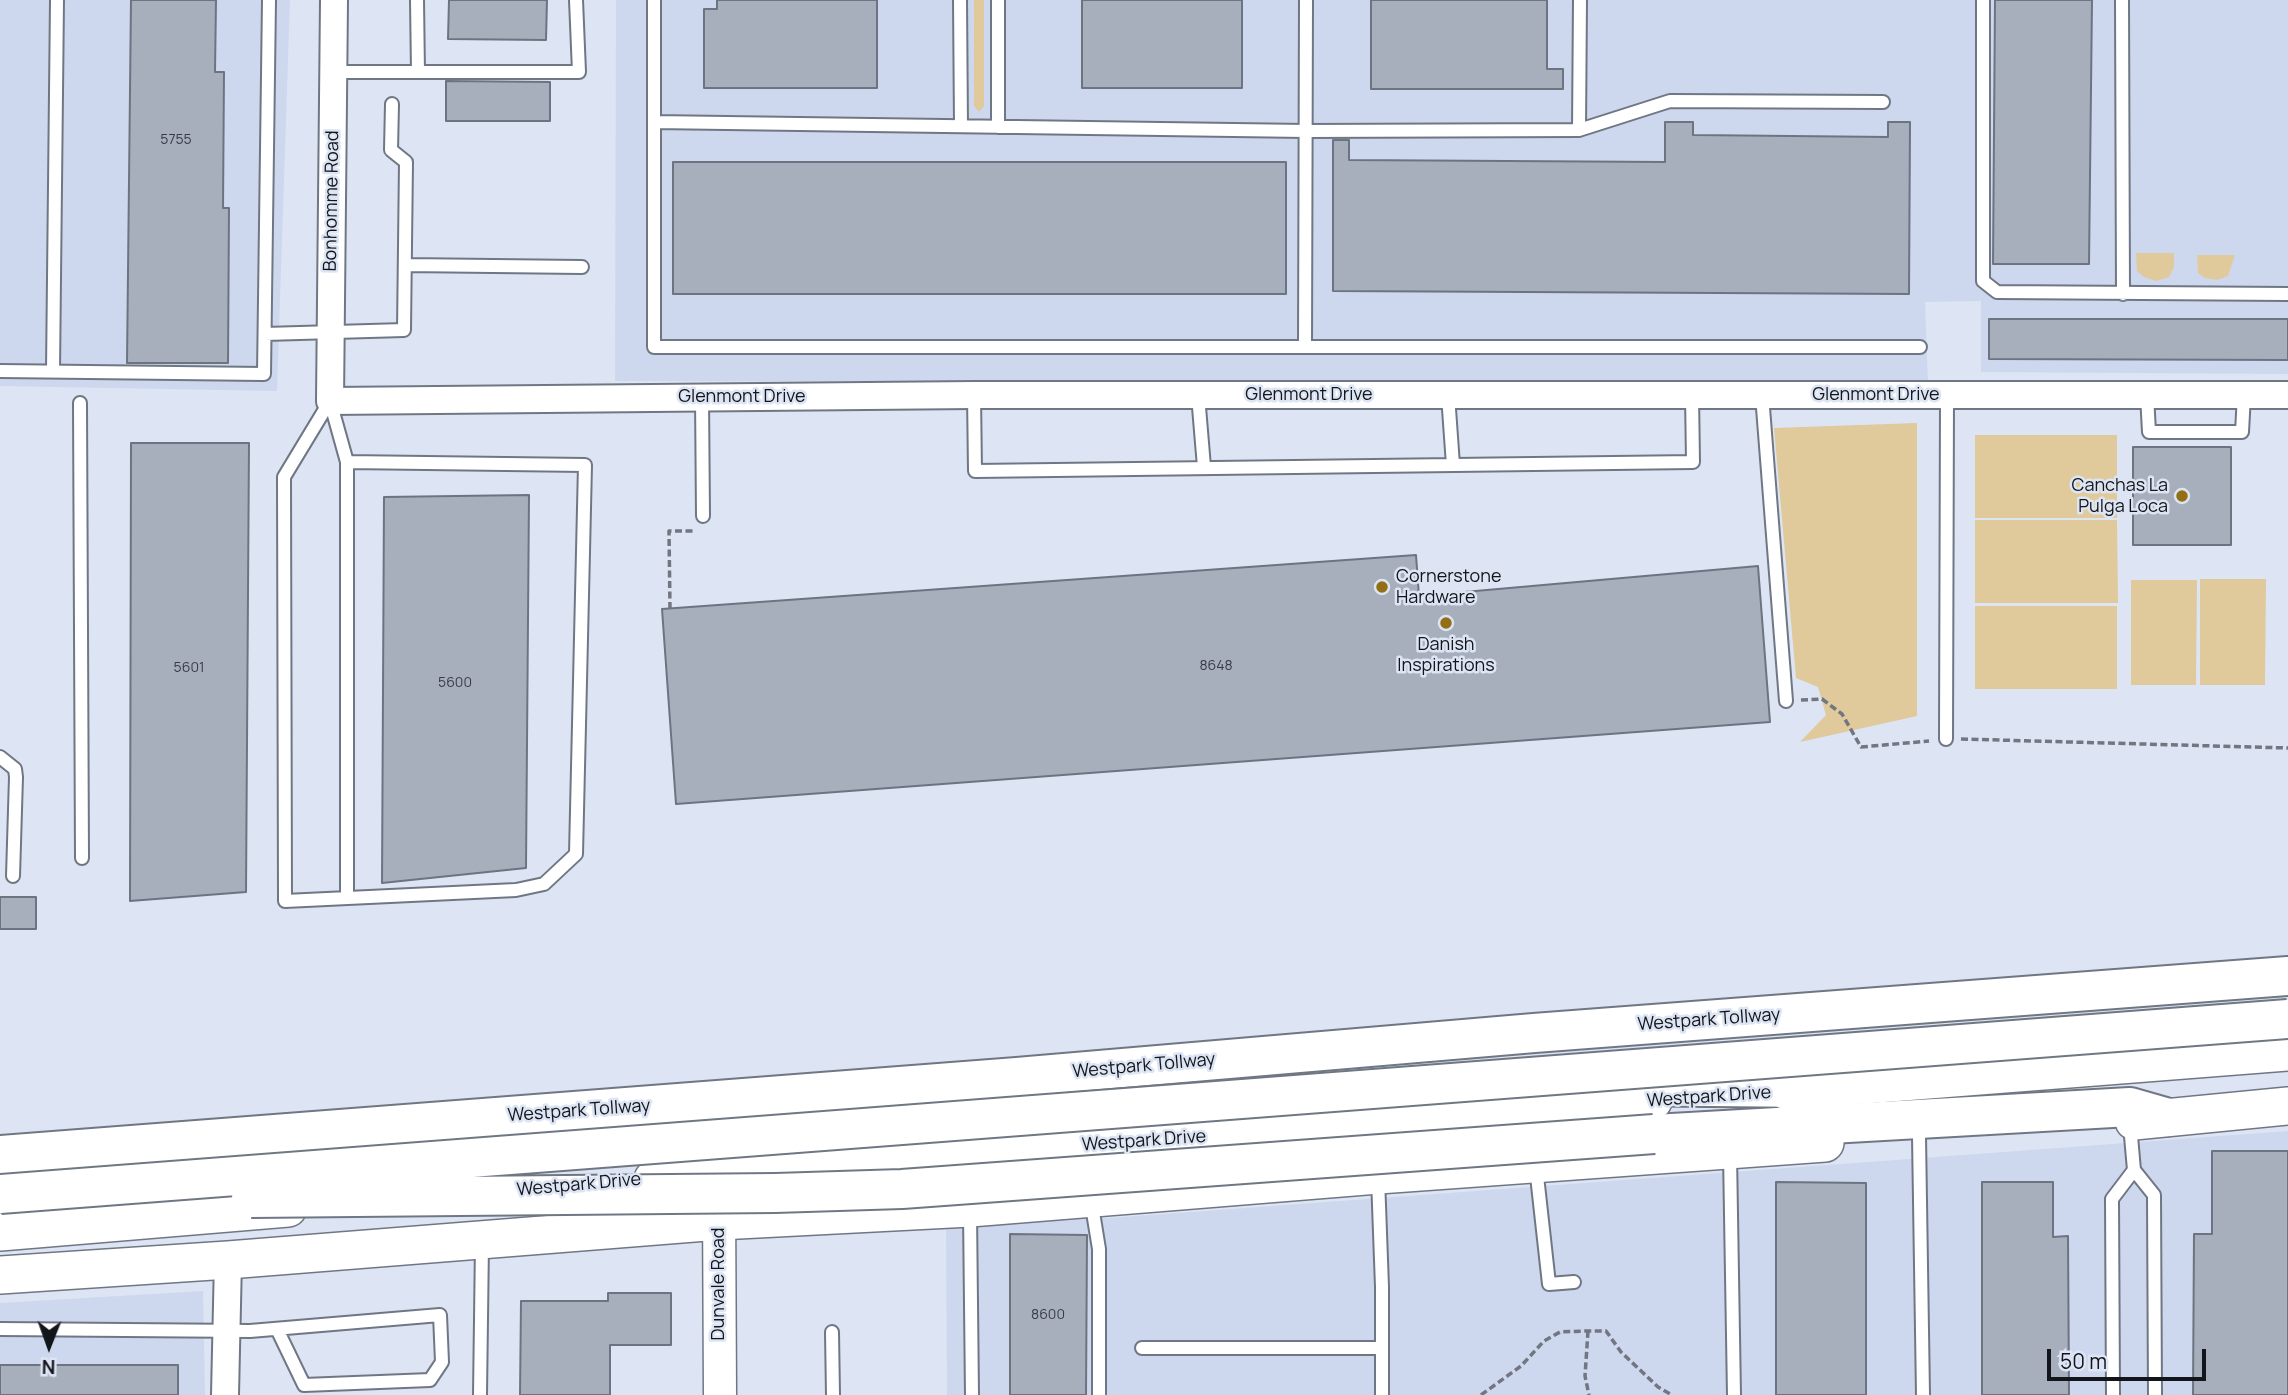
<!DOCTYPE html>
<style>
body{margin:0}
#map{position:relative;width:2288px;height:1395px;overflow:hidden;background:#dde5f4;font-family:Manrope,sans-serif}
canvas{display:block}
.north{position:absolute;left:14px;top:1311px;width:70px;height:70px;-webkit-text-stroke:5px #dde5f4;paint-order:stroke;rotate:181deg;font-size:19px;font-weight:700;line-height:28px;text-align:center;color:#12151a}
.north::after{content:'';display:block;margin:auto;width:24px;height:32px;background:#12151a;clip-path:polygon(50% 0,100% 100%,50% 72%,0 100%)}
.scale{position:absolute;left:2047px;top:1349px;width:159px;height:32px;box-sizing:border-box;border:4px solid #12151a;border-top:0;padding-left:9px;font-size:21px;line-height:24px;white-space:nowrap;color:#12151a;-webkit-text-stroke:5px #dde5f4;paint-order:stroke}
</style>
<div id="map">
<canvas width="2288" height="1395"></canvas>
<div class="north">N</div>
<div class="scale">50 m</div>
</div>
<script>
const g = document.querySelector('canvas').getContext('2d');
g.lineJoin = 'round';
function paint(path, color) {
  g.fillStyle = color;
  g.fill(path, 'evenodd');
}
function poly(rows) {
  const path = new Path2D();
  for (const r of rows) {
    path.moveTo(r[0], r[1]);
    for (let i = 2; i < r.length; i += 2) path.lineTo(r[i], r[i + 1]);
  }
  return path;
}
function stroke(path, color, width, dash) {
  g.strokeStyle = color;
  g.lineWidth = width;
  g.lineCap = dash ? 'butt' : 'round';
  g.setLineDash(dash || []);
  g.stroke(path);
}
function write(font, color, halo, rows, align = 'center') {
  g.font = font + ' Manrope,sans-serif';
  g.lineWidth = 5;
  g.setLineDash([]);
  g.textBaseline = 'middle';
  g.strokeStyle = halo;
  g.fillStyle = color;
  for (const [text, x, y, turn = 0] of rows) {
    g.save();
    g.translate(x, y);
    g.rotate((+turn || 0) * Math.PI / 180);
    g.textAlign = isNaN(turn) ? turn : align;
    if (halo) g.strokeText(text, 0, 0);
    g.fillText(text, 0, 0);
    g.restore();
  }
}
paint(poly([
 [0,0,290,0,277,391,0,386],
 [616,0,2288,0,2288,374,1981,372,1981,301,1925,302,1928,384,615,381],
 [2288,1131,2288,1395,947,1395,946,1220,1110,1218],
 [203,1291,205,1395,0,1395,0,1303]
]), '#cdd8ee');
paint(poly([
 [974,0,984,0,984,106,979,112,974,106],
 [2136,253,2174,253,2174,267,2169,277,2156,281,2144,277,2137,271],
 [2197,255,2235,255,2228,276,2217,280,2205,278,2198,273],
 [1917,423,1917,716,1800,742,1826,715,1818,687,1796,678,1774,428],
 [1975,435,2117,435,2117,518,1975,518],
 [1975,520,2117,520,2118,603,1975,603],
 [2200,579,2266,579,2265,685,2200,685],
 [2131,580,2197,580,2196,685,2131,685],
 [1975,606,2117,606,2117,689,1975,689]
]), '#e0c99a');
const building = poly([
 [131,0,216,0,215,72,224,72,223,208,229,208,228,363,127,363,131,0],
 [449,0,547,0,546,40,448,39,449,0],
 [717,0,877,0,877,88,704,88,704,9,717,9,717,0],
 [1082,0,1242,0,1242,88,1082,88,1082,0],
 [1371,0,1547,0,1547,69,1563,69,1563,89,1371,89,1371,0],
 [1995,0,2092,0,2089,264,1993,264,1995,0],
 [446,81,550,82,550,121,446,121,446,81],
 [1665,122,1693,122,1693,135,1888,137,1888,122,1910,122,1909,294,1333,291,1333,140,1349,140,1349,160,1665,162,1665,122],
 [673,162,1286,162,1286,294,673,294,673,162],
 [1989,319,2288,319,2288,360,1989,359,1989,319],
 [131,443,249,443,246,892,130,901,131,443],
 [2133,447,2231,447,2231,545,2133,545,2133,447],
 [529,495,526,868,382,883,384,497,529,495],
 [1416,555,1419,596,1758,566,1770,722,676,804,662,609,1416,555],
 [0,897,36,897,36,929,0,929,0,897],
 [2212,1151,2288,1151,2288,1395,2193,1395,2194,1234,2212,1234,2212,1151],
 [1776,1182,1866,1183,1866,1395,1776,1395,1776,1182],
 [1982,1182,2053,1182,2053,1237,2068,1236,2069,1395,1982,1395,1982,1182],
 [1010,1234,1087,1235,1086,1395,1010,1395,1010,1234],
 [608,1293,671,1293,671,1345,610,1345,610,1395,520,1395,521,1301,608,1301,608,1293],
 [0,1365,178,1365,178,1395,0,1395,0,1365]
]);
paint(building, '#a7afbd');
stroke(building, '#6d7481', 2);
const service = poly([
 [417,0,418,72],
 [654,0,654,347,1920,347],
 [960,0,961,126],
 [1983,0,1983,281,1997,292,2288,294],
 [2122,0,2123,294],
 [334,72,579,72,576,0],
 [654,122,1306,131,1579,130,1670,101,1883,102],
 [998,127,998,0],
 [1579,130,1580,0],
 [405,265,582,267],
 [265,334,404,330,406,162,391,150,392,104],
 [1305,347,1306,0],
 [0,371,264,374,269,0],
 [53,371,57,0],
 [974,395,975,471,1693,462,1692,395],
 [1198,395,1204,467],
 [1448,395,1453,465],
 [1762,395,1786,701],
 [2147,395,2149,432,2242,432,2244,395],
 [702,397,703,516],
 [330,401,284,477,285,901,516,890,544,884,576,854,585,465,347,462],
 [330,401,347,462,347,897],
 [80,403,82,858],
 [1946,739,1947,396],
 [0,757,15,769,16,777,13,876],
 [2130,1125,2134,1170],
 [1919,1136,1923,1395],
 [1730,1154,1734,1395],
 [1536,1167,1549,1284,1574,1282],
 [1378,1178,1382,1287,1382,1395],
 [1091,1200,1099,1249,1099,1395],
 [970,1212,972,1395],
 [0,1329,250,1331,440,1315,442,1362,430,1380,304,1385,277,1329],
 [832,1332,833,1395],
 [1142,1348,1382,1348],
 [480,1395,482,1243],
 [2113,1395,2112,1199,2134,1170,2154,1195,2155,1395]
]);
const minor = poly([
 [334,0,330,401,974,395,2288,395],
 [225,1395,228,1260]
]);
const tertiary = poly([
 [719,1197,720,1395]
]);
const secondary = poly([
 [1787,1091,2288,1052],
 [2134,1121,2288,1106],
 [653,1179,1653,1101],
 [0,1232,288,1208],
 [0,1275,228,1260,719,1221,970,1208,1378,1175,1825,1143]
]);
const motorway = poly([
 [1603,1086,1818,1088],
 [1654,1134,2130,1107,2165,1117],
 [0,1155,1017,1077,1534,1033,2288,976]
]);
stroke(service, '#707784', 16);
stroke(minor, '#707784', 30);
stroke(tertiary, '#707784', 35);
stroke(secondary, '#707784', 40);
stroke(motorway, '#707784', 42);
stroke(poly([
 [670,609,669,531,694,531],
 [1801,700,1822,699,1842,714,1861,747,1929,741],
 [1961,739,2288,748],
 [1588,1331,1585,1376,1589,1395],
 [1481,1395,1521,1366,1544,1341,1560,1332,1585,1331,1606,1331,1621,1352,1658,1387,1672,1395]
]), '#717680', 3.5, [7, 3.5]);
stroke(service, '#fff', 12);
stroke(minor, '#fff', 26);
stroke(tertiary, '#fff', 32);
stroke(secondary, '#fff', 37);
stroke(motorway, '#fff', 38);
const motorwayBridge = poly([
 [0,1194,2288,1019],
 [251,1198,775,1193,902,1189,1654,1134]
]);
stroke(motorwayBridge, '#707784', 42, []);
stroke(motorwayBridge, '#fff', 38);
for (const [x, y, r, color] of [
 [2182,496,7,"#926f15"],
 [1382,587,7,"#926f15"],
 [1446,623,7,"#926f15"]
]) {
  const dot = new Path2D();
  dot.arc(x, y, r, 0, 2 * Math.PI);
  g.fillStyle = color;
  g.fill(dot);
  stroke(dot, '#dde5f4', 2.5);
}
write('14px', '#373c43', null, [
 ["5755",176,140],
 ["8648",1216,666],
 ["5601",189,668],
 ["5600",455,683],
 ["8600",1048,1315]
]);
write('18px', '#12151a', '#dde5f4', [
 ["Bonhomme Road",332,201,-89],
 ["Glenmont Drive",1309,395],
 ["Glenmont Drive",1876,395],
 ["Glenmont Drive",742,397],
 ["Westpark Tollway",1709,1020,-4],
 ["Westpark Tollway",1144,1066,-5],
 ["Westpark Drive",1709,1097,-4],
 ["Westpark Tollway",579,1111,-4],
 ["Westpark Drive",1144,1141,-4],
 ["Westpark Drive",579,1185,-5],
 ["Dunvale Road",719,1284,-90]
]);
write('18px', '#12151a', '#dde5f4', [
 ["Canchas La",2168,486],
 ["Pulga Loca",2168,507],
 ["Cornerstone",1396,577,"left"],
 ["Hardware",1396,598,"left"],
 ["Danish",1446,645,"center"],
 ["Inspirations",1446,666,"center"]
], 'right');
</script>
